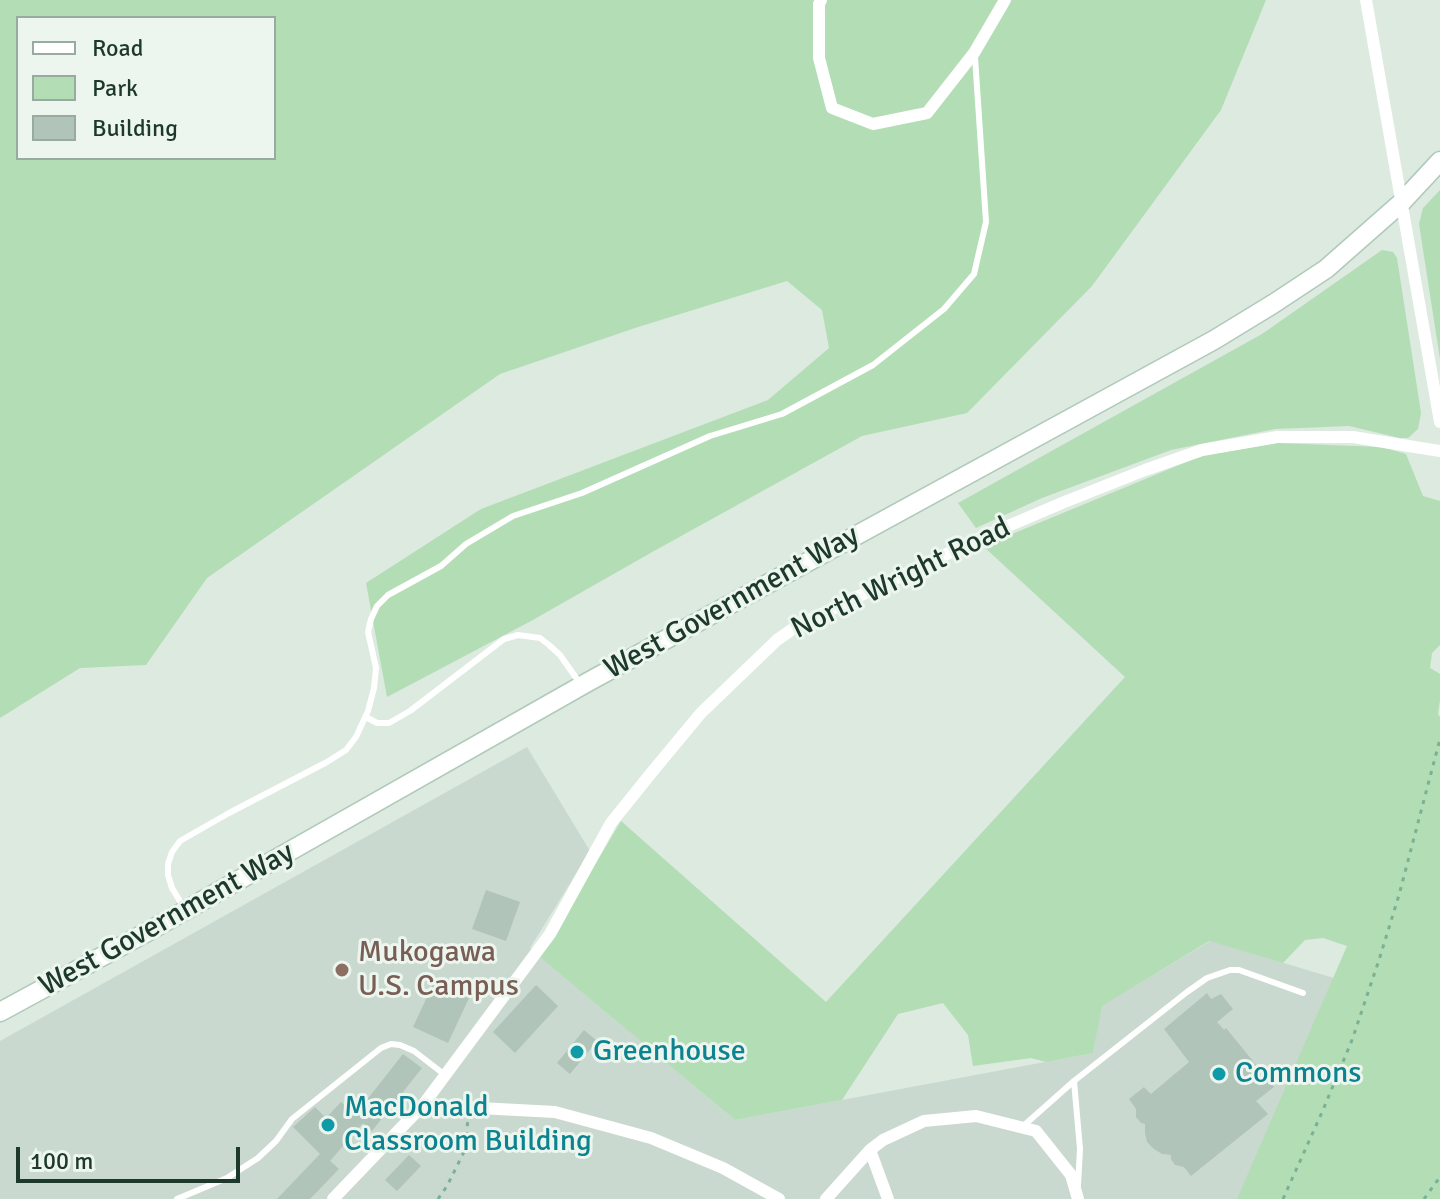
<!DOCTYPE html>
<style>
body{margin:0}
#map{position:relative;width:1440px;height:1199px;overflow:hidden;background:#dceae0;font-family:Signika,sans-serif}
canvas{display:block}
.legend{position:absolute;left:16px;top:16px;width:260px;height:144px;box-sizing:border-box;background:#ecf6ef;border:2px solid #99aaa1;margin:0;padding:10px 14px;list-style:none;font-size:24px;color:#1d392b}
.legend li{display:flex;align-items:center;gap:16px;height:40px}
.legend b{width:40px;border:2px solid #99aaa1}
.scale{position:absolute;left:16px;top:1147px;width:224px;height:36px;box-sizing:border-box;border:4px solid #1d392b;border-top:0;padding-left:10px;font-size:24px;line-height:28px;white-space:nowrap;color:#1d392b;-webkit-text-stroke:6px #ecf6ef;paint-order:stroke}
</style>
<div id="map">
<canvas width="1440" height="1199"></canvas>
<ul class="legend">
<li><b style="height:10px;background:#fff"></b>Road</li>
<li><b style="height:22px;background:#b3ddb5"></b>Park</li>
<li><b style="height:22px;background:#b1c4b9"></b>Building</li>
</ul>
<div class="scale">100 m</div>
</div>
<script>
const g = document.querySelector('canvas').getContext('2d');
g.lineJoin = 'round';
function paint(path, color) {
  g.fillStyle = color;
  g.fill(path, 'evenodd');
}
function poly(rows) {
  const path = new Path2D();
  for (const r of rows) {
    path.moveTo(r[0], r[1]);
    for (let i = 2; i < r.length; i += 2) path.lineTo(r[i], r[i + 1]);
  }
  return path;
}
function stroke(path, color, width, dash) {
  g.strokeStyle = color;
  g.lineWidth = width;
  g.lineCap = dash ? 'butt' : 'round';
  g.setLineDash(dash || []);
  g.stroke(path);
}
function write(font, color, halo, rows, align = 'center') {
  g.font = font + ' Signika,sans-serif';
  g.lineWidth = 6;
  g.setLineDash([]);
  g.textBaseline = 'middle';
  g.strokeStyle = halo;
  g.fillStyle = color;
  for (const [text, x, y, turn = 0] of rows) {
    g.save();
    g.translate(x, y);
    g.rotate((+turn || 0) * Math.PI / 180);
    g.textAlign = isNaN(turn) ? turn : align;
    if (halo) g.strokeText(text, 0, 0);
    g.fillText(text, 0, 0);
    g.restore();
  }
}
paint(poly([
 [527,747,590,851,530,948,735,1120,1093,1053,1101,1006,1210,941,1334,978,1254,1199,0,1199,0,1041]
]), '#cad9cf');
paint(poly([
 [0,0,1266,0,1221,110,1092,286,967,413,862,436,654,551,531,621,387,697,366,583,481,509,768,400,829,348,822,310,787,281,638,327,500,374,207,578,146,665,80,668,0,718],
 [18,18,274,18,274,158,18,158],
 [1440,190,1440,359,1419,224,1423,208],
 [1382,250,1393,252,1397,258,1421,413,1418,429,1408,438,1400,438,1349,426,1275,429,1171,450,1042,498,976,528,958,503,1262,334],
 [1277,443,1382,447,1406,454,1423,496,1440,501,1440,645,1432,653,1430,668,1440,674,1440,700,1438,714,1440,717,1440,1199,1237,1199,1347,946,1323,938,1305,940,1283,963,1209,941,1102,1006,1093,1053,1046,1062,1031,1058,973,1066,968,1035,943,1003,898,1014,842,1100,735,1120,540,957,621,821,826,1002,1125,677,983,546,1201,456]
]), '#b3ddb5');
paint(poly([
 [486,890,520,902,506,941,472,929],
 [435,980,470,996,448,1043,413,1027],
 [536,985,558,1006,515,1053,493,1032],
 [1207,993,1211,999,1221,994,1233,1009,1217,1022,1224,1030,1226,1028,1274,1087,1256,1101,1268,1114,1191,1176,1184,1167,1175,1165,1171,1159,1171,1155,1162,1154,1154,1149,1147,1142,1145,1133,1145,1124,1141,1123,1136,1117,1136,1109,1129,1099,1144,1087,1151,1094,1189,1062,1164,1029],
 [584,1030,597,1041,570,1074,557,1063],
 [403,1054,422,1068,372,1131,363,1123,330,1161,339,1169,310,1199,277,1199,320,1154,293,1127,315,1107,326,1118,341,1102,355,1115],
 [409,1155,421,1166,397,1191,385,1180]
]), '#b1c4b9');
const secondary = poly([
 [0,1012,149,931,588,682,1214,340,1273,304,1326,269,1401,203,1440,161]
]);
stroke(secondary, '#afcaba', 21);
stroke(poly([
 [438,1199,447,1186,465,1150,468,1118],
 [1283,1199,1323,1110,1352,1040,1379,960,1399,895,1440,739],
 [1424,1199,1440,1177]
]), '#7ab093', 3, [4, 6]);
stroke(poly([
 [366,717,377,723,389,723,410,711,504,639,518,635,540,638,549,645,560,655,579,682],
 [184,908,172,888,168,875,168,864,172,852,180,841,229,813,327,762,346,750,356,737,368,711,374,688,376,668,368,632,371,619,377,606,388,595,441,566,466,544,513,516,582,493,710,436,782,414,873,365,944,309,974,274,986,222,975,57],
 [1074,1081,1080,1149,1078,1185],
 [1021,1128,1074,1081,1187,992,1207,978,1230,970,1239,970,1303,993],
 [177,1199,227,1178,258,1158,276,1141,292,1119,381,1048,391,1044,400,1045,414,1051,445,1075]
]), '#fff', 6);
stroke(poly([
 [821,0,819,4,819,58,832,108,873,124,927,113,974,53,1005,0],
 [1366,0,1440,422],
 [423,1105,555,1112,651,1138,723,1168,779,1199],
 [870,1150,888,1199],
 [333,1199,423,1105,550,934,611,823,652,772,701,713,777,640,797,626,980,538,1062,503,1145,470,1202,450,1277,437,1353,437,1440,451],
 [826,1199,870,1150,883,1140,924,1121,976,1116,1036,1131,1071,1175,1078,1199]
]), '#fff', 12);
stroke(secondary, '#fff', 18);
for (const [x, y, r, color] of [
 [342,970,8,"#8d6e63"],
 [577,1052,8,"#0f9aa8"],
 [1219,1074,8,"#0f9aa8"],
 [328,1125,8,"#0f9aa8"]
]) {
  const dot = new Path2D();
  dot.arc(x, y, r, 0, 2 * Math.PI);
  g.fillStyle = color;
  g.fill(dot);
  stroke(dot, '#ecf6ef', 3);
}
write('30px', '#1d392b', '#ecf6ef', [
 ["North Wright Road",901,579,-26],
 ["West Government Way",732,603,-29],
 ["West Government Way",167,920,-29]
]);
write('30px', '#785e54', '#ecf6ef', [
 ["Mukogawa",358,953],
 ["U.S. Campus",358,987]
], 'left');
write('30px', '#0d838f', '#ecf6ef', [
 ["Greenhouse",593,1052],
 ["Commons",1235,1074],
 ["MacDonald",344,1108],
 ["Classroom Building",344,1142]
], 'left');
</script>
